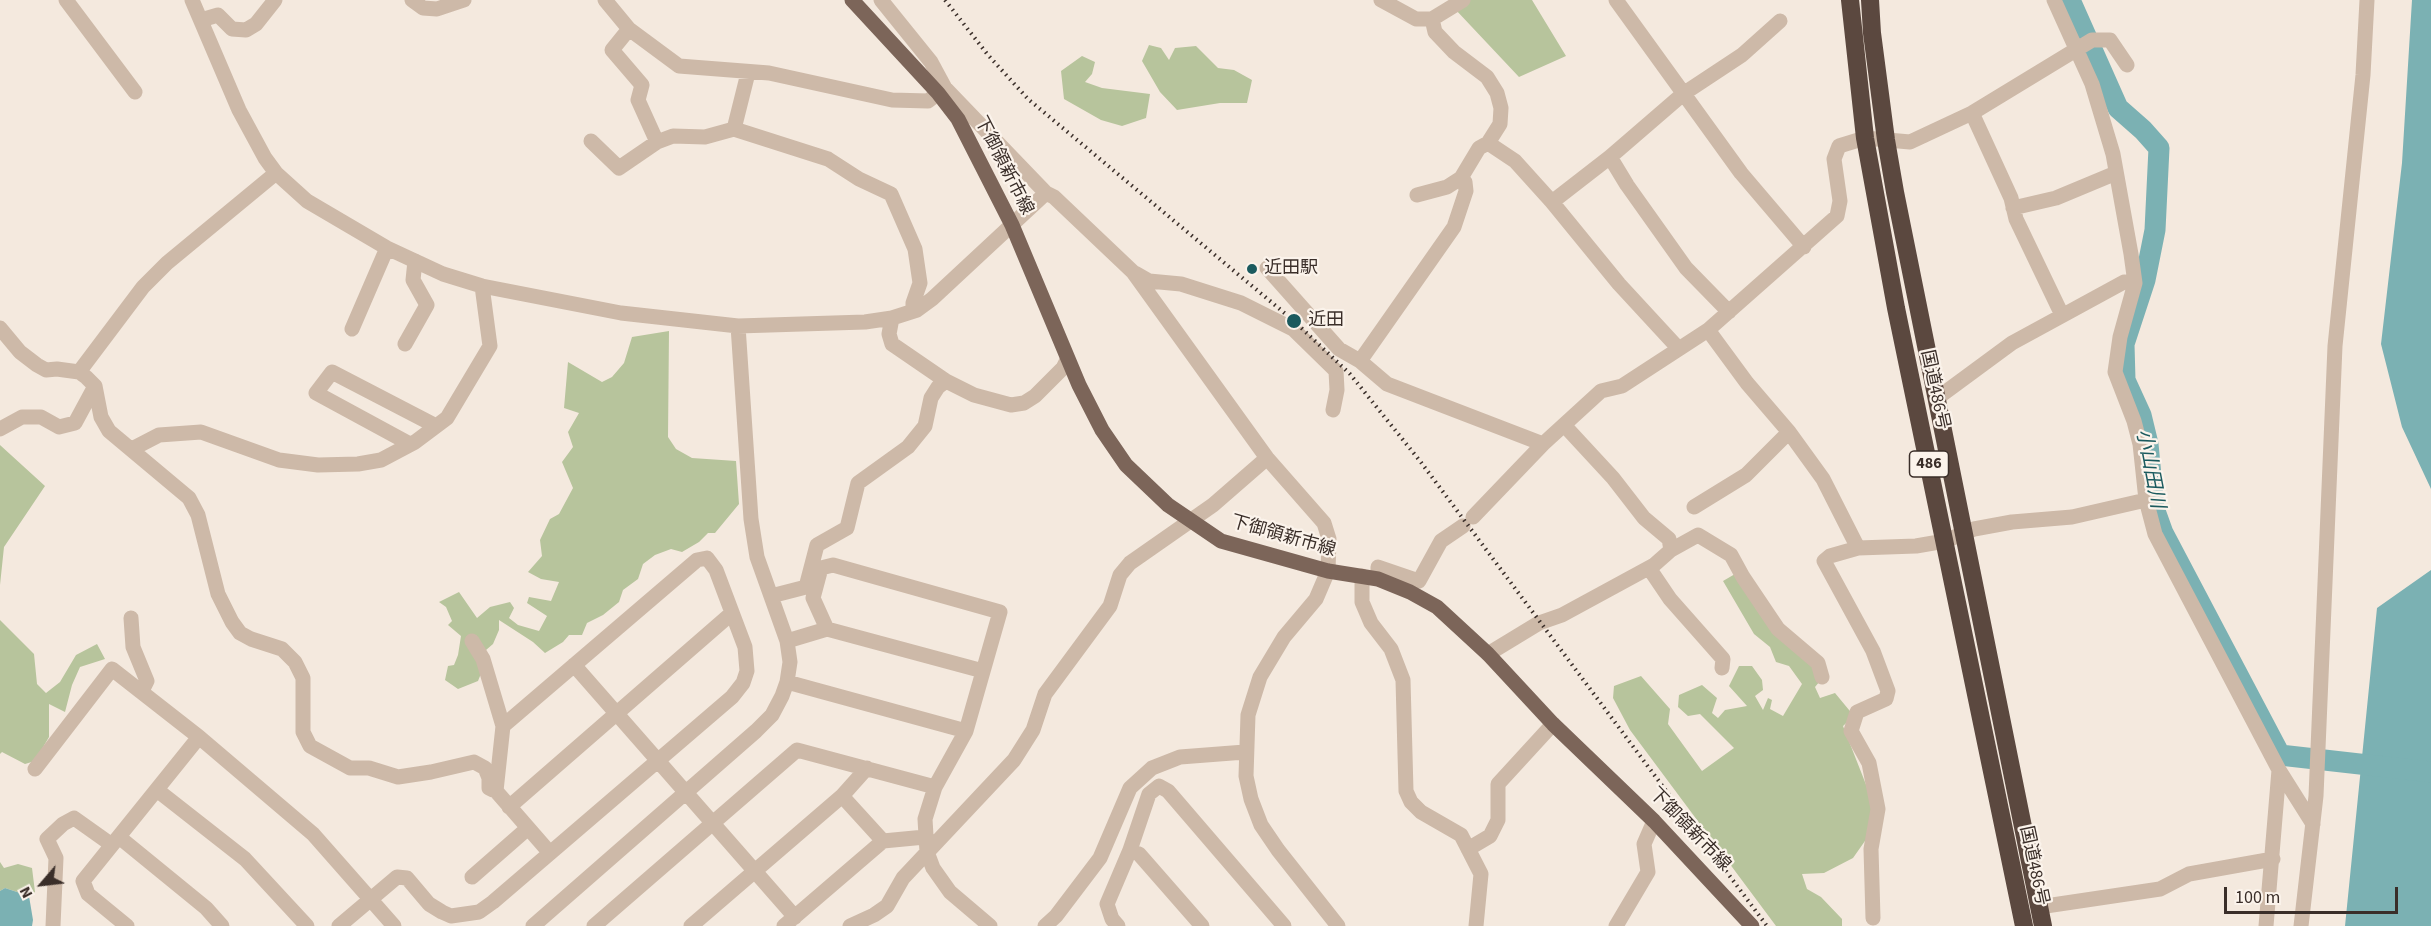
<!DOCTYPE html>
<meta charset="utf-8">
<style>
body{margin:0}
#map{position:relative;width:2431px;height:926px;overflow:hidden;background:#f4e9de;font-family:"Source Sans 3",sans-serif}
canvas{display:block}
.north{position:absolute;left:12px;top:854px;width:60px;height:60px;-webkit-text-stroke:4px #fbf3eb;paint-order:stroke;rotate:242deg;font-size:16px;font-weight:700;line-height:24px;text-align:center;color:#3a2e29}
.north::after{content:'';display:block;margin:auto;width:21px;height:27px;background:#3a2e29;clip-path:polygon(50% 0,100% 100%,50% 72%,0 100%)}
.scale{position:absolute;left:2224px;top:887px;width:174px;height:27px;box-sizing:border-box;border:3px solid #3a2e29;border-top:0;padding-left:8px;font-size:18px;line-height:21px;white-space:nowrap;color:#3a2e29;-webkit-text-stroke:4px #fbf3eb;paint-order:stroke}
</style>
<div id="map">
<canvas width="2431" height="926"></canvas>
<div class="north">N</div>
<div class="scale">100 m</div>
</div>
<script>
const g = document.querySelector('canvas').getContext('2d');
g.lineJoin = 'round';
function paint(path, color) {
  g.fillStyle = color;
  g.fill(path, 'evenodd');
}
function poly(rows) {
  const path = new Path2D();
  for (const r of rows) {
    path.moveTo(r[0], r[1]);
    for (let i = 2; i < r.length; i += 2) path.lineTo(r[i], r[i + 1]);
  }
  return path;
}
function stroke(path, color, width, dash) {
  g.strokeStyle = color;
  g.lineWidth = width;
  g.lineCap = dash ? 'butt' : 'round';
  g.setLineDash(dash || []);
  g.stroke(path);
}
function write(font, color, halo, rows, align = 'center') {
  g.font = font + ' "Source Sans 3","Noto Sans JP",sans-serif';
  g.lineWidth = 4.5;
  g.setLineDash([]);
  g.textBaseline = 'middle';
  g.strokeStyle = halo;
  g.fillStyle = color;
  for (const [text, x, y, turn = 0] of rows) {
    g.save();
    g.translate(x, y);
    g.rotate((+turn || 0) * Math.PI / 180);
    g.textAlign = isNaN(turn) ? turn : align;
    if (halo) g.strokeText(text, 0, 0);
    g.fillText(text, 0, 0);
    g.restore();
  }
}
paint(poly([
 [1469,0,1532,0,1566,56,1519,77,1455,9],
 [1149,45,1161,48,1169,60,1175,48,1196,46,1218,68,1234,70,1252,80,1247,103,1220,103,1177,110,1160,92,1142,61],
 [1082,56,1095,62,1092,74,1085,82,1102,88,1150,94,1146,118,1122,126,1101,120,1064,99,1061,71],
 [669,331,668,437,676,449,692,458,736,461,739,504,715,533,708,533,699,542,682,552,671,549,655,555,643,564,638,579,623,590,619,602,603,615,587,623,582,635,569,635,563,642,545,653,533,642,499,620,499,630,493,644,479,656,484,666,478,681,458,689,445,680,448,666,454,665,458,655,461,636,448,625,452,621,446,607,439,602,459,592,477,618,490,607,510,602,514,608,509,618,518,625,539,631,547,616,527,603,529,597,551,601,559,582,541,579,528,572,542,556,540,540,550,519,559,514,573,488,562,462,573,447,568,432,579,413,564,408,568,362,602,382,612,377,624,363,632,337],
 [0,445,45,486,4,547,0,585],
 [1735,574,1811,663,1820,681,1815,687,1820,698,1835,693,1854,716,1843,726,1874,805,1872,831,1853,858,1824,873,1802,874,1807,889,1821,897,1842,919,1842,926,1776,926,1630,730,1613,698,1614,686,1641,676,1670,709,1668,724,1702,771,1734,748,1700,714,1688,716,1678,707,1679,695,1702,685,1717,698,1712,713,1718,718,1725,710,1747,706,1729,686,1739,666,1752,666,1762,680,1763,690,1755,696,1763,710,1768,698,1772,700,1770,709,1783,716,1802,684,1789,666,1776,662,1770,647,1754,634,1723,581],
 [0,620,34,654,37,684,46,693,60,682,76,655,97,644,105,659,80,667,72,685,65,712,49,704,49,737,35,761,25,764,2,752,0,754],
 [0,862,4,868,18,864,32,868,35,892,29,896,5,888,0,891]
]), '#b7c49c');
paint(poly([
 [2412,0,2431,0,2431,489,2402,427,2381,344,2402,163],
 [2431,570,2431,926,2345,926,2377,608],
 [5,888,29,896,33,920,32,926,0,926,0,891]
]), '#7bb1b3');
stroke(poly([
 [2070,0,2118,108,2143,130,2159,148,2155,230,2145,280,2124,344,2125,380,2141,415,2148,444,2154,508,2163,533,2280,755,2431,772]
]), '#7bb1b3', 21);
stroke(poly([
 [66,0,135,92],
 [192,0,239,110,265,158,276,173,307,201,387,248,443,274,482,286,621,313,738,326,865,322,892,318,917,310,932,299,1046,193,1054,197,1133,272,1267,458,1324,523,1329,539,1328,571,1316,599,1284,637,1260,677,1248,715,1246,776,1251,799,1261,825,1278,850,1338,926],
 [412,0,423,8,437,9,464,0],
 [605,0,629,29,679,66,769,73,892,100,928,101,945,88,1046,193],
 [881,0,931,62,945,88],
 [1381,0,1416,19,1432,19,1463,0],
 [1616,0,1741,173,1804,247],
 [2054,0,2092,84,2113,154,2131,254,2135,283,2120,337,2115,372,2134,421,2140,444,2146,500,2155,534,2279,770,2313,824],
 [201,20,218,15,232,29,246,30,256,24,275,0],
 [629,29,612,50,642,85,638,100,657,142],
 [1972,113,2011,198,2016,219,2062,315],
 [734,129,748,73],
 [591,141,619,168,657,142,673,136,705,137,734,129,828,159,859,179,891,194,915,249,920,283,913,303,913,311],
 [1488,143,1515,161,1552,202,1619,284,1679,349],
 [1610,157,1627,185,1686,268,1729,312],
 [1417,195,1447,187,1461,178,1479,148,1488,143,1500,124,1501,108,1497,93,1487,77,1454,52,1435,32,1432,19],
 [1552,202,1610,157,1683,94,1742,55,1780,21],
 [2013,208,2056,198,2116,173],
 [1267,268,1339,349,1360,361,1387,384,1543,444],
 [1135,273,1149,281,1181,284,1241,303,1293,329,1336,371,1337,390,1333,410],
 [892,318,889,334,892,344,946,381,974,395,1011,405,1024,403,1035,396,1063,368,1067,360],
 [0,328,20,352,37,365,46,370,57,369,79,372,86,377,95,386,101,417,109,431,189,498,198,515,218,594,232,622,240,633,251,639,282,649,295,662,303,678,303,732,310,746,350,768,369,768,398,777,431,772,474,762,485,768,489,778,489,788,493,790],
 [352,329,387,248],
 [1708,330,1747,383,1789,432,1823,479,1858,548],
 [405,344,427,305,413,280,415,261],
 [1360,361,1454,227,1466,191,1465,182,1461,178],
 [79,372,143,287,167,263,276,173],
 [1936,399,2012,343,2124,282,2135,283],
 [0,429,22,417,41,417,59,427,75,423,95,386],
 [410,444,316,393,332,372,436,426],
 [132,449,159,435,201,432,279,460,318,465,358,464,381,460,415,442,447,418,490,346,482,286],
 [1694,507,1746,475,1789,432],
 [1473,517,1543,444,1601,391,1622,386,1708,330,1837,216,1840,201,1834,159,1839,146,1865,138,1910,142,1972,113,2092,40,2110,40,2127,65],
 [1671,550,1698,535,1731,555,1743,577,1778,629,1818,663,1822,677],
 [1649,568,1670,599,1723,659,1722,668],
 [1362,576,1362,602,1371,623,1391,649,1403,680,1406,791,1411,802,1421,812,1461,835,1481,874,1476,926],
 [1378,579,1378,567,1419,581,1441,541,1463,526],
 [771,596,806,587,817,545,847,528,858,483,908,447,925,426,931,398,938,387,946,381],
 [131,618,133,647,147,681,142,691],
 [827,629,813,598,821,568,833,565,1000,612,966,731,935,787,925,819,927,852,933,868,950,892,990,926],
 [472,641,483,659,503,726],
 [787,641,827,629,983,671],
 [1488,654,1539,623,1562,615,1654,565,1671,550,1669,539,1644,518,1613,478,1564,425],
 [574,665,795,917],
 [787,682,966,731],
 [35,769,112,669,199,737,313,834,394,926],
 [157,790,245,859,307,926],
 [842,796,883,841],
 [509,807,732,613],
 [119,837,206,908,222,926],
 [1468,849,1490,836,1498,820,1498,784,1553,724],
 [1130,850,1139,854,1202,926],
 [472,877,528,828],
 [2039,907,2160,889,2189,874,2273,859],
 [1873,918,1871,849,1878,809,1869,763,1851,731,1857,712,1886,699,1888,691,1873,651,1824,561,1830,556,1858,548,1916,546,1945,541,1974,529,2012,522,2072,517,2146,500],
 [53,926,56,858,47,839,63,824,74,818,112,845],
 [127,926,88,894,83,881,199,737],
 [339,926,397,877,407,878,429,904,442,912,451,916,479,912,493,902,732,697,743,683,747,671,745,647,716,570,707,558,697,560,503,726,496,791,550,853],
 [533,926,756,731,772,715,782,696,787,682,790,662,787,641,757,557,751,519,738,326],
 [594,926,797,750,935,787],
 [691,926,842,796,867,768],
 [784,926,883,841,925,837],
 [850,926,874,915,887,906,903,878,1014,760,1033,730,1045,694,1110,606,1120,575,1130,563,1213,505,1267,458],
 [1045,926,1056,916,1100,858,1130,788,1152,768,1180,757,1245,752],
 [1118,926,1112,919,1107,904,1130,850,1149,794,1159,786,1168,791,1284,926],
 [1616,926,1648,872,1644,844,1654,821],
 [2266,926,2279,770],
 [2301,926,2316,796,2335,346,2363,75,2367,0]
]), '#cdb9a8', 15);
stroke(poly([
 [852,0,938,93,958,119,1012,225,1079,385,1102,430,1126,465,1168,505,1221,541,1328,571,1378,579,1410,592,1437,607,1488,654,1553,724,1654,821,1752,926]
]), '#7c6559', 15);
stroke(poly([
 [1850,0,1865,138,1896,308,2024,926],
 [1870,0,1872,33,1886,140,1895,192,2043,926]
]), '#5b483f', 18);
stroke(poly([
 [945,0,988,55,1028,99,1294,321,1350,374,1420,461,1767,926]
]), '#3a2e29', 4, [1.5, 4.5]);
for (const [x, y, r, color] of [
 [1252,269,6,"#1b5a5e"],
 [1294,321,8,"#1b5a5e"]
]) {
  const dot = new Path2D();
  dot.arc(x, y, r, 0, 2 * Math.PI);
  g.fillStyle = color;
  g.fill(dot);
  stroke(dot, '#fbf3eb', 2);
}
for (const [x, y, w] of [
 [1929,464,39]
]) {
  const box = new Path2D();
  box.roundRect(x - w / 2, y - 13, w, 26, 4.5);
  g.fillStyle = '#fbf3eb';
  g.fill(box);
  stroke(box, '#3a2e29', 1.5);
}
write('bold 16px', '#3a2e29', null, [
 ["486",1929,464]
]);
write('18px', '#3a2e29', '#fbf3eb', [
 ["下御領新市線",1003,166,63],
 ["国道486号",1934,390,78],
 ["下御領新市線",1283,537,16],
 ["下御領新市線",1689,830,46],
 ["国道486号",2033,866,78]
]);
write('18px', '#3a2e29', '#fbf3eb', [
 ["近田駅",1264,269],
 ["近田",1308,321]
], 'left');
write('italic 20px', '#1b5a5e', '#fbf3eb', [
 ["小山田川",2149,469,79]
]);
</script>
